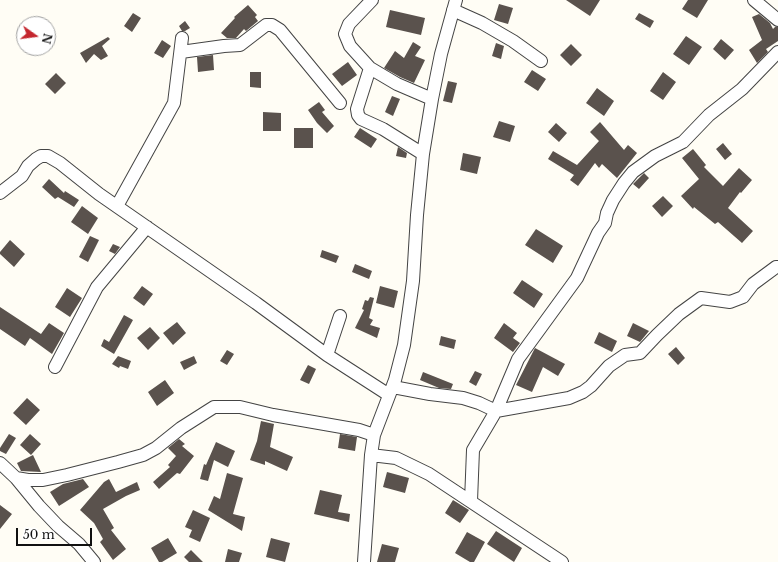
<!DOCTYPE html>
<style>
body{margin:0}
#map{position:relative;width:778px;height:562px;overflow:hidden;background:#fffdf5;font-family:"Libre Baskerville",serif}
canvas{display:block}
.north{position:absolute;left:16px;top:16px;width:40px;height:40px;box-sizing:border-box;background:#fff;border:1px solid #a0a0a0;border-radius:50%;rotate:104deg;font-size:11px;font-weight:700;line-height:16px;text-align:center;color:#111}
.north::after{content:'';display:block;margin:auto;width:14px;height:18px;background:#c4262e;clip-path:polygon(50% 0,100% 100%,50% 72%,0 100%)}
.scale{position:absolute;left:16px;top:528px;width:76px;height:18px;box-sizing:border-box;border:2px solid #111;border-top:0;padding-left:5px;font-size:12px;line-height:14px;white-space:nowrap;color:#111;-webkit-text-stroke:3px #fff;paint-order:stroke}
</style>
<div id="map">
<canvas width="778" height="562"></canvas>
<div class="north">N</div>
<div class="scale">50 m</div>
</div>
<script>
const g = document.querySelector('canvas').getContext('2d');
g.lineJoin = 'round';
function paint(path, color) {
  g.fillStyle = color;
  g.fill(path, 'evenodd');
}
function poly(rows) {
  const path = new Path2D();
  for (const r of rows) {
    path.moveTo(r[0], r[1]);
    for (let i = 2; i < r.length; i += 2) path.lineTo(r[i], r[i + 1]);
  }
  return path;
}
function stroke(path, color, width, dash) {
  g.strokeStyle = color;
  g.lineWidth = width;
  g.lineCap = dash ? 'butt' : 'round';
  g.setLineDash(dash || []);
  g.stroke(path);
}
paint(poly([
 [566,0,600,0,590,16],
 [688,0,708,0,697,18,682,9],
 [499,4,513,8,508,24,494,20],
 [248,5,257,15,255,17,258,21,246,31,244,29,236,38,227,38,221,33,235,18,234,17],
 [390,10,425,18,421,35,386,27],
 [133,13,141,18,132,32,124,26],
 [639,13,654,21,650,28,635,19],
 [759,14,770,23,773,29,775,27,778,27,778,41,766,49,768,52,757,63,749,50,762,40,752,17],
 [185,21,190,28,185,31,182,31,179,26],
 [686,36,702,47,689,65,673,54],
 [108,37,110,39,102,46,108,56,101,60,94,54,86,63,80,53],
 [721,39,734,50,725,60,713,49],
 [162,40,171,46,163,58,154,53],
 [413,42,421,47,415,56,425,60,414,83,400,77,384,68,395,51,404,58],
 [496,43,504,46,501,59,492,56],
 [571,44,582,55,571,66,560,55],
 [213,55,214,70,198,72,197,57],
 [348,62,357,75,342,86,332,74],
 [532,70,546,79,538,91,524,82],
 [250,72,261,72,261,88,250,87],
 [663,72,676,82,663,100,650,91],
 [56,73,66,83,55,94,45,84],
 [448,81,457,83,452,103,443,101],
 [597,88,614,101,604,116,586,103],
 [392,96,400,99,393,116,385,112],
 [319,102,325,110,322,112,334,126,327,133,317,123,308,110],
 [263,112,281,113,281,131,263,131],
 [499,121,515,126,510,142,493,137],
 [600,122,624,150,628,145,637,153,617,178,602,164,599,168,595,163,578,186,570,180,574,175,548,159,553,151,577,165,599,141,590,132],
 [556,123,567,133,559,142,548,132],
 [294,128,313,128,313,148,294,148],
 [360,128,377,139,371,148,354,137],
 [723,143,732,154,725,160,716,149],
 [398,147,407,153,406,158,396,156],
 [693,149,706,165,704,167,723,186,739,168,752,180,741,193,740,192,728,208,753,231,742,243,718,222,715,224,694,207,693,209,681,196,699,179,682,158],
 [463,153,481,157,477,174,460,170],
 [644,173,649,178,639,189,633,184],
 [49,179,64,193,65,191,79,200,74,207,58,197,55,199,42,187],
 [663,196,673,206,662,217,652,206],
 [82,206,98,218,88,234,71,222],
 [536,229,563,246,553,263,525,245],
 [90,236,99,240,88,262,79,257],
 [10,240,25,254,14,267,0,254,0,252],
 [113,244,120,247,115,254,109,251],
 [322,250,339,256,336,263,320,257],
 [355,264,372,271,369,279,352,272],
 [522,280,543,294,534,308,513,293],
 [142,286,153,294,144,306,133,298],
 [380,286,398,291,394,308,376,303],
 [67,288,82,298,70,317,55,307],
 [370,297,374,298,369,318,373,320,370,325,380,328,377,338,355,328,364,310,362,309,365,300,368,301],
 [0,307,41,334,49,323,64,333,52,354,30,338,25,346,0,329],
 [124,315,133,320,114,354,101,346,104,339,109,342],
 [177,322,186,333,173,345,163,333],
 [504,323,517,333,513,338,520,343,513,352,494,338],
 [633,323,649,331,640,342,627,336],
 [150,327,160,338,148,350,137,338],
 [599,332,617,341,612,352,594,343],
 [441,336,456,340,454,349,439,345],
 [676,347,685,358,678,365,668,354],
 [535,348,565,364,558,376,543,367,532,392,516,385],
 [227,350,234,354,227,365,220,361],
 [118,356,131,361,128,369,120,366,119,368,112,364],
 [194,356,197,363,184,370,180,362],
 [308,365,316,369,309,384,300,380],
 [475,371,482,374,476,386,469,382],
 [423,372,453,384,451,389,439,388,420,380],
 [165,380,174,393,157,406,148,392],
 [27,398,40,410,26,425,13,413],
 [261,421,274,424,270,447,293,457,287,471,265,461,265,465,250,460,257,441],
 [9,434,16,438,6,454,0,451,0,448],
 [30,434,41,444,31,455,20,445],
 [340,434,357,437,355,451,338,448],
 [179,439,185,444,182,446,194,456,180,474,177,473,159,489,153,482,170,467,168,465,176,456,168,448],
 [216,442,235,451,228,467,214,460,208,481,200,479,204,464,206,465],
 [33,455,41,472,21,471,17,463],
 [387,472,409,478,405,493,383,487],
 [227,473,243,478,233,514,245,517,242,531,208,510,214,496,220,499],
 [83,479,89,487,59,506,50,492,63,484],
 [109,479,116,492,137,482,140,490,126,496,103,509,114,528,111,530,126,549,113,560,100,542,103,539,94,523,80,510,104,482],
 [320,490,342,495,338,512,350,514,349,522,314,514],
 [453,500,469,510,460,523,445,513],
 [0,505,12,514,0,529],
 [193,510,210,518,200,542,189,537,192,530,185,527],
 [496,531,522,548,514,562,487,544],
 [467,532,485,542,474,562,470,562,455,553],
 [168,538,177,553,162,562,159,562,151,548],
 [271,538,290,543,285,562,266,557],
 [382,544,399,548,395,562,377,562],
 [228,549,242,553,239,562,225,562],
 [191,550,203,562,189,562,184,557]
]), '#5a524d');
const minor = poly([
 [372,0,349,24,345,34,350,46,370,68,397,84,432,99],
 [754,0,778,20],
 [453,10,482,23,513,41,541,61],
 [181,52,224,46,240,45,266,25,272,25,280,30,340,103],
 [370,68,357,109,358,115,361,119,383,129,423,154],
 [0,193,22,176,28,166,36,159,41,156,48,156,60,163,99,194,256,303,327,355,389,395],
 [117,206,174,103,182,38],
 [327,355,340,316],
 [55,367,97,287,147,227],
 [393,387,430,394,463,398,479,403,496,411,569,398,583,392,591,386,609,366,625,355,640,353,657,335,679,314,701,298,730,302,743,297,753,284,776,267,778,267],
 [371,455,396,458,429,474,562,562],
 [0,463,16,478,28,480,43,480,67,475,118,462,143,455,156,448,181,428,214,407,240,407,273,415,359,430,374,435],
 [16,478,39,506,58,526,79,544,94,562],
 [471,501,473,450,496,411,518,359,577,278,598,233,605,223,607,213,613,200,624,183,633,172,655,156,683,142,709,115,742,89,778,52],
 [364,562,371,455,374,435,395,380,404,345,413,281,417,215,423,154,432,99,441,54,456,0]
]);
stroke(minor, '#444', 14);
stroke(minor, '#fff', 12);
</script>
